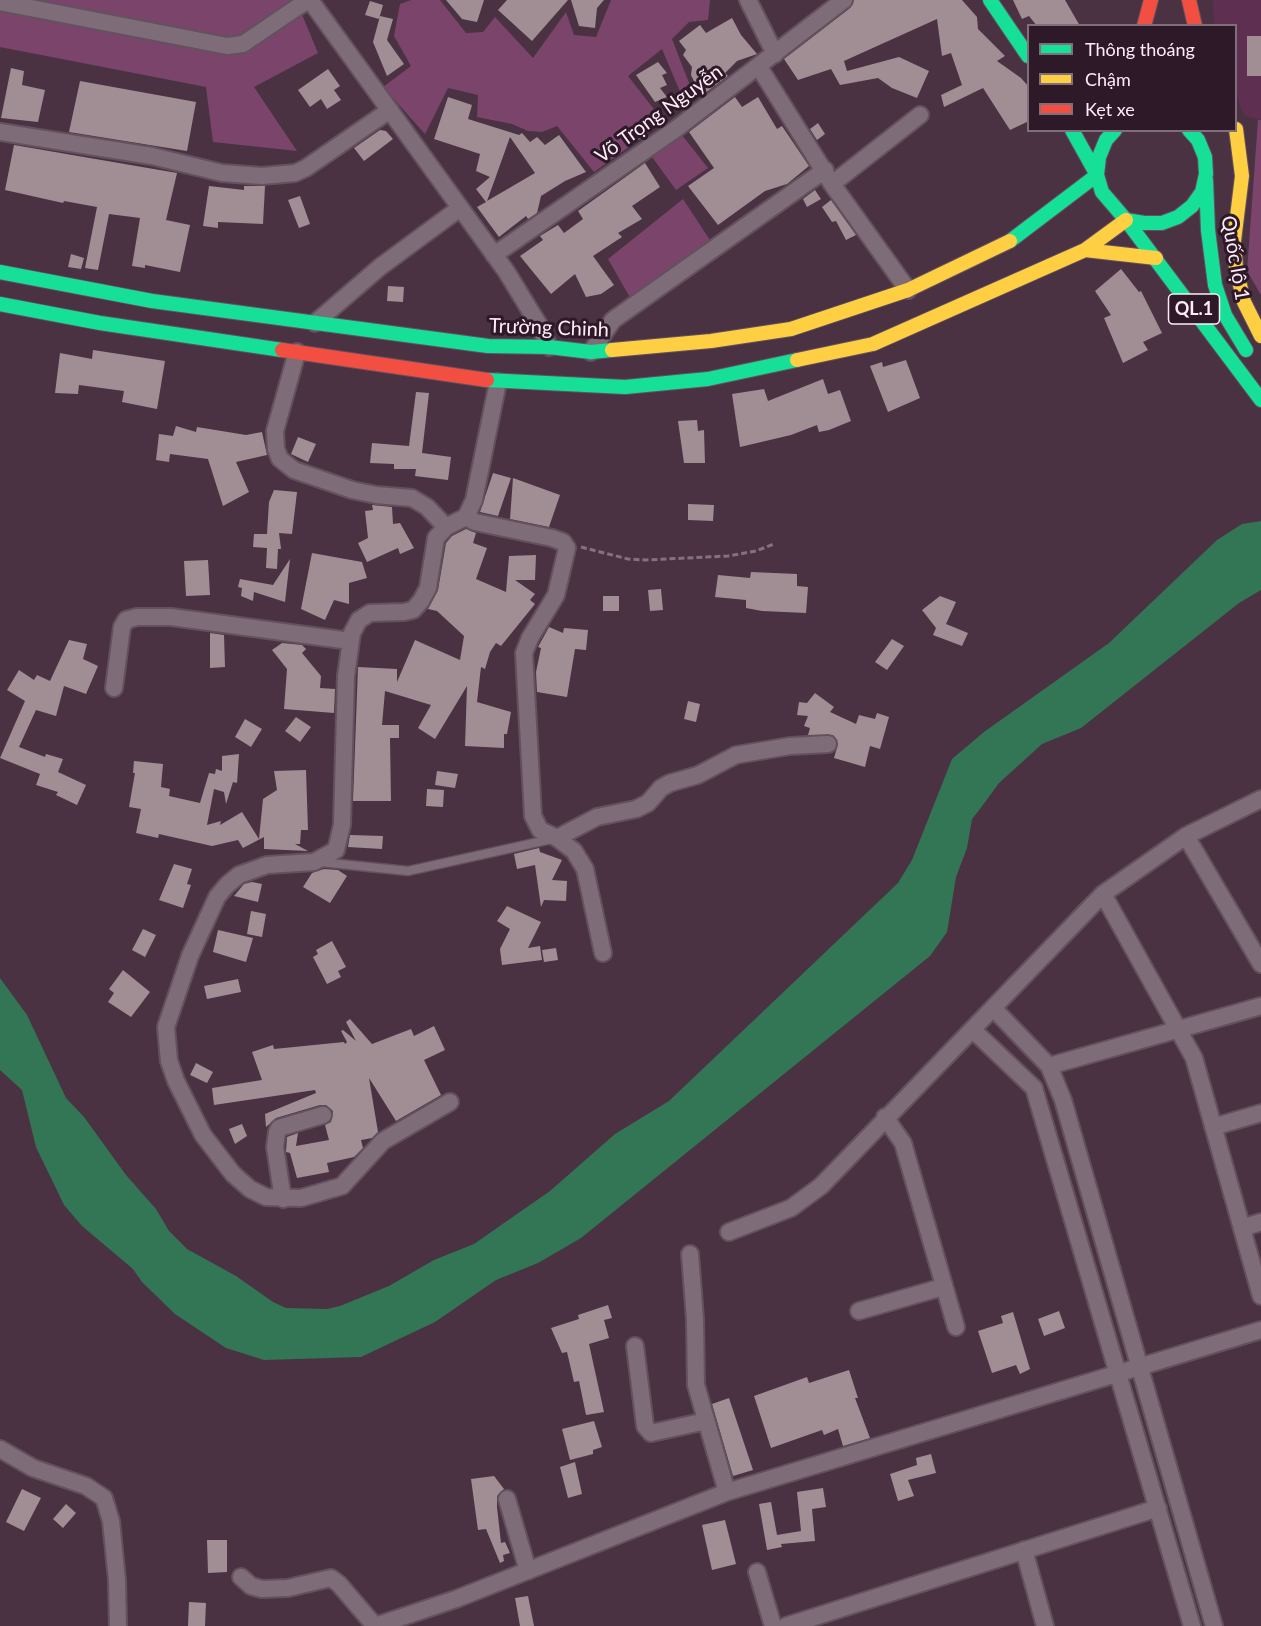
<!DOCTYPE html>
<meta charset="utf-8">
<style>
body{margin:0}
#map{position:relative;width:1261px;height:1626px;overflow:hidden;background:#4a3243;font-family:Lato,sans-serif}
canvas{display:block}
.legend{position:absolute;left:1027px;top:24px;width:210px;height:108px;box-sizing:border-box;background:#2d1927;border:2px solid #816e7b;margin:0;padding:8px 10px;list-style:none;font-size:18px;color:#feedf8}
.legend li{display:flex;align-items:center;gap:12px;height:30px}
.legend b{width:30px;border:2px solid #816e7b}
</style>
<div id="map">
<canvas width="1261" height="1626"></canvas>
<ul class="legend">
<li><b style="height:8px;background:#16e098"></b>Thông thoáng</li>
<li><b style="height:8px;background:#ffcf43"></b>Chậm</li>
<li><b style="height:8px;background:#f24e42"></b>Kẹt xe</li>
</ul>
</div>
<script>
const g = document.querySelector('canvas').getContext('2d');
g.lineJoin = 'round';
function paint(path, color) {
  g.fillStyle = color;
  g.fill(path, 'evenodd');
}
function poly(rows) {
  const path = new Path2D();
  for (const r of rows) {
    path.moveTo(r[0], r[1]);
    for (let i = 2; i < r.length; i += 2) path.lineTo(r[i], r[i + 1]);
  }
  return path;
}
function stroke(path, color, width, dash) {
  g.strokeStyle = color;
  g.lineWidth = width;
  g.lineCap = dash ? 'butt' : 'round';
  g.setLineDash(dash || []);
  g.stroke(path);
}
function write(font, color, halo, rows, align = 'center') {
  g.font = font + ' Lato,sans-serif';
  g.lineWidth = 6;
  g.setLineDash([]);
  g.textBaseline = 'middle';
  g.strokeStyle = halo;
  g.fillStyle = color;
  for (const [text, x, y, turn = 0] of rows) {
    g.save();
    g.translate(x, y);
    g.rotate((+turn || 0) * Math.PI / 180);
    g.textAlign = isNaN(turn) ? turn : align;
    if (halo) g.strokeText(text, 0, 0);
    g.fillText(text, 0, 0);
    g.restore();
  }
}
paint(poly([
 [1213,0,1261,0,1261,120,1244,116,1236,95,1236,26,1214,25]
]), '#5e2f51');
paint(poly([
 [0,0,296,0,318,53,254,87,297,151,213,142,206,87,0,47],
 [411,0,440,0,466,33,483,32,495,17,533,58,566,12,574,35,596,37,611,0,710,0,708,20,689,22,672,39,691,88,681,94,662,49,628,76,664,122,594,172,557,126,542,132,528,131,512,124,477,117,478,95,448,88,425,134,383,87,411,66,394,36,400,4],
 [1258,120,1261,120,1261,295,1247,271],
 [682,135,708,168,676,190,652,157],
 [683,199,712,243,632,301,608,259]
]), '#7a446b');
paint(poly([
 [1261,521,1261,590,1239,603,1081,728,1042,744,999,783,980,809,972,819,967,848,956,877,947,932,930,956,581,1238,538,1263,496,1280,435,1322,361,1357,264,1360,226,1348,175,1314,142,1282,133,1269,82,1226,64,1205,36,1147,22,1090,0,1070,0,978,27,1015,66,1098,84,1117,126,1175,156,1209,169,1231,187,1249,236,1276,273,1302,286,1308,327,1309,340,1306,389,1286,434,1260,474,1244,550,1191,615,1134,669,1101,898,883,912,860,952,759,984,732,1109,643,1217,540,1242,524]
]), '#337656');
paint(poly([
 [446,0,484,0,477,22,462,19],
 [507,0,568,0,532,41,498,10],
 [571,0,604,0,597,8,595,28,579,26],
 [854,0,962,0,977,17,978,29,1005,56,997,61,1021,78,1029,87,1029,121,1010,130,983,88,944,107,941,95,962,85,951,53,942,56,937,19,844,61,847,71,899,57,929,71,917,98,892,88,878,78,840,85,831,69,798,80,784,59,850,8],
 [1013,0,1065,0,1080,26,1037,26,1029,16,1022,19],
 [370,1,383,5,379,19,365,15],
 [380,16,393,19,387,40,404,64,387,76,373,42],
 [732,18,741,35,757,54,737,61,725,73,728,76,701,96,691,75,692,67,683,55,686,50,679,41,700,25,706,33],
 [1247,36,1261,36,1261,76,1247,76],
 [658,62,667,73,662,75,667,85,660,88,667,97,655,102,636,75],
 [11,68,24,71,22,85,45,90,38,122,1,118],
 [328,69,340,86,334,90,341,100,327,109,321,99,310,107,298,90],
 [80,81,196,102,187,151,69,132],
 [448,97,472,105,468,119,519,135,522,133,530,142,537,137,545,145,559,135,586,172,565,181,541,196,537,213,528,219,526,216,499,237,477,207,486,202,476,189,490,177,476,171,480,154,434,139],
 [510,137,535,173,487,201,495,179],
 [735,97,742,107,758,97,777,129,782,126,809,166,787,184,765,191,718,225,688,186,714,168,689,132],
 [818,123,825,134,817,140,810,129],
 [380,130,386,131,393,139,364,161,354,148],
 [14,145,177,173,166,220,190,225,180,272,145,265,145,268,132,266,140,218,109,214,98,270,85,268,97,207,64,201,63,203,5,190],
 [645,163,660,187,632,206,642,219,618,233,622,237,593,256,614,285,601,294,586,297,575,274,551,294,520,256,543,240,540,236,558,225,564,233,583,219,578,211],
 [209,186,244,190,244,186,265,186,263,224,218,222,218,228,203,226],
 [815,190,821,199,807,207,803,199],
 [300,196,310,224,299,228,288,200],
 [831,200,856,235,846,240,836,221,832,222,822,207],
 [71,254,84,258,81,269,68,267],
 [1121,269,1139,292,1141,291,1162,333,1143,342,1148,350,1123,363,1104,318,1111,315,1095,291],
 [388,286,404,287,403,302,387,301],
 [93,350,165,361,157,409,122,402,124,391,79,385,78,394,55,393,60,353,92,359],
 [906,360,920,398,888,412,870,366,882,362,883,367],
 [823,379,828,394,840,390,851,421,829,430,819,432,817,425,791,435,740,447,732,394,764,389,768,401],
 [416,392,429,393,422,453,451,457,448,480,415,476,416,469,394,469,394,464,370,463,372,443,409,446],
 [697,420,698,431,704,430,705,463,684,463,678,421],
 [176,426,196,432,197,427,246,435,262,432,267,455,236,462,249,492,223,506,208,459,170,454,169,462,156,460,159,434,173,436],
 [298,437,316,444,308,462,291,454],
 [493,473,511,478,498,516,480,512],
 [513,478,560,495,549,527,510,519],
 [274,490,297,492,292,534,279,533,281,549,278,549,277,569,266,568,267,548,253,547,254,534,267,534,269,502],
 [688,504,714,505,713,521,688,520],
 [372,505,392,507,393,524,400,523,414,548,400,554,398,548,367,562,358,543,368,538,365,511,373,510],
 [466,529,476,533,473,543,487,548,476,579,506,592,509,556,536,555,535,580,515,580,535,594,530,600,535,604,501,646,496,643,490,652,485,669,481,667,477,702,511,712,507,734,504,734,504,748,465,746,467,686,435,739,418,728,431,705,385,691,382,725,399,725,399,738,390,738,391,801,353,801,358,667,397,669,397,682,415,640,460,660,464,636,437,611,428,609,438,590,446,543,452,536],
 [312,553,362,562,367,578,349,583,349,604,334,600,325,620,301,609],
 [290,559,285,602,254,592,253,601,241,596,242,588,238,587,240,579,273,585],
 [208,560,210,595,186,596,184,561],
 [751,572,797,574,797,586,808,587,806,613,762,611,746,608,746,600,715,597,718,575,750,578],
 [661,589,663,610,650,611,648,590],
 [603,596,619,596,619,611,603,611],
 [940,596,956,602,946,624,968,633,962,646,933,635,936,628,922,610],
 [549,627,563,633,564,628,588,630,586,650,575,649,567,697,537,692,536,672,541,648,538,647],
 [210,633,224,635,225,667,210,668],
 [892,639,904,646,887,670,875,662],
 [69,640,87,644,83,659,98,666,86,694,64,686,56,716,36,710,19,747,45,757,46,754,63,759,58,772,86,785,77,805,56,795,58,792,36,785,40,774,0,758,25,701,7,690,19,670,34,680,37,675,50,681],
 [282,643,302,645,306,649,302,653,321,676,320,688,335,689,334,713,284,709,287,669,272,650],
 [815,693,834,707,830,712,856,724,859,715,875,719,877,713,889,717,880,749,870,746,865,767,834,758,838,744,833,735,808,735,810,728,804,726,808,716,797,715,799,702,807,703],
 [688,701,700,704,696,722,684,719],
 [296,717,311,727,300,742,285,731],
 [245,719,262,729,251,747,235,737],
 [239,754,237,783,233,782,226,804,224,792,214,789,207,825,221,821,220,825,242,812,259,839,263,799,277,790,274,771,306,770,308,830,301,830,300,844,295,844,308,851,264,849,264,837,243,848,238,840,212,846,159,834,158,838,136,833,141,809,129,807,135,773,133,773,134,761,163,764,161,787,170,789,169,796,200,803,209,773,215,774,216,769,222,771,222,756],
 [437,771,458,774,455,788,435,785],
 [427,789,444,790,443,807,426,806],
 [350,835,383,836,382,849,348,847],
 [539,848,540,852,562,860,552,880,567,881,566,901,544,900,541,907,535,865,517,869,514,854],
 [174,864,192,869,187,884,191,885,183,908,159,900],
 [324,869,338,870,347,876,330,903,303,887,312,873],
 [252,882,262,884,258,902,234,896,244,884],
 [507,906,541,922,528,948,540,946,542,960,502,965,500,949,510,929,497,921],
 [251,911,266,914,262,937,247,934],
 [143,929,156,935,145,957,132,950],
 [218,930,253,938,246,962,213,952],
 [332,941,346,967,338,971,341,977,327,984,313,957,318,954,316,950],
 [556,948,558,960,544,962,542,950],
 [123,970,150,992,131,1017,108,1002,114,993,109,989],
 [238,979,241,992,207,999,204,986],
 [350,1019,372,1044,411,1029,414,1036,434,1026,445,1050,424,1060,441,1095,396,1121,369,1078,378,1132,372,1138,361,1140,363,1148,354,1157,327,1163,329,1172,297,1178,290,1153,286,1152,287,1137,298,1133,296,1146,329,1140,325,1125,331,1122,333,1111,326,1105,320,1105,276,1118,266,1127,265,1114,316,1093,315,1090,214,1105,212,1088,262,1080,252,1052,273,1045,274,1049,344,1042,345,1044,347,1042,341,1031,343,1030,356,1041,346,1022],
 [196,1063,213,1072,207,1083,190,1075],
 [242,1124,247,1136,235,1144,229,1129],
 [608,1305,612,1318,604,1320,609,1338,589,1344,604,1412,586,1415,579,1381,574,1382,567,1352,562,1353,551,1328,579,1319,578,1315],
 [1059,1311,1065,1328,1044,1336,1038,1319],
 [1013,1312,1030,1369,1020,1374,1016,1365,992,1373,978,1331,1003,1323,1001,1316],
 [849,1370,858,1398,855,1398,870,1438,843,1446,838,1429,824,1435,822,1430,771,1448,754,1396,807,1377,809,1383],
 [729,1398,753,1470,733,1476,712,1404],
 [594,1421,602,1447,593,1450,593,1454,570,1460,562,1429],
 [931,1454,936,1473,908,1480,914,1496,898,1501,890,1474,917,1465,916,1458],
 [575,1462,582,1494,568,1498,560,1467],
 [494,1476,504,1489,497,1496,497,1507,501,1543,505,1542,510,1553,503,1555,504,1561,500,1563,486,1529,478,1530,471,1479],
 [823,1488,826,1507,812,1509,815,1541,781,1544,782,1547,767,1550,759,1504,771,1502,777,1535,801,1531,797,1492],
 [22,1489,41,1498,24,1531,6,1522],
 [66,1504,76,1513,63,1528,53,1519],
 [725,1520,736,1564,712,1570,702,1525],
 [207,1540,227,1540,227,1572,208,1573],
 [528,1596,534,1626,520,1626,515,1598],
 [189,1602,206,1603,205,1626,188,1626]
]), '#a18e94');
const lane = poly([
 [320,862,408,871,552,839]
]);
const street = poly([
 [310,0,506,271,539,325,549,347],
 [748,0,775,54],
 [0,2,227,46,243,44,308,0],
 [759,67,832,184,908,290],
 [0,132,152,156,222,173,262,176,295,173,306,168,390,110],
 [832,184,920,115],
 [494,255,676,129,844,0],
 [315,323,380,267,460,208],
 [297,352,275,431,276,449,280,459,294,470,352,490,376,495,412,498,427,507,446,527],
 [591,352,613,320,825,170],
 [466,517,475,522,552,538,563,542,567,548,556,595,530,638,524,653,533,816,540,830,557,838,574,851,585,869,603,953],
 [114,688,122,627,126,620,137,617,171,617,350,641],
 [1186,836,1261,964],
 [557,838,597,817,636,809,648,803,661,788,670,783,698,775,736,755,790,746,828,744],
 [1103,894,1194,1058,1261,1296],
 [994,1009,1049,1066,1063,1100,1214,1626],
 [973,1030,1034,1088,1192,1626],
 [1049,1066,1261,1006],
 [450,1102,383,1141,342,1186,301,1198,266,1197,250,1189,233,1174,203,1135,176,1081,169,1061,166,1027,190,956,217,897,227,885,239,875,267,865,314,862,336,850,342,825,346,676,352,633,359,620,370,613,404,612,413,610,421,601,428,588,436,538,446,527,466,517,474,500,498,382],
 [885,1117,903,1143,956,1327],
 [1213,1127,1261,1113],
 [283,1199,275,1147,277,1132,279,1128,323,1115],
 [1242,1228,1261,1222],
 [729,1232,791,1208,821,1186,1103,894,1186,836,1261,799],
 [690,1254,695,1319,696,1385,727,1492],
 [859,1311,943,1287],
 [635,1346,645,1426,651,1433,706,1421],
 [0,1449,33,1468,86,1486,104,1498,111,1521,117,1580,118,1626],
 [507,1499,528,1571],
 [1024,1550,1045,1626],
 [757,1572,773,1626],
 [241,1577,251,1586,262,1589,288,1588,331,1578,339,1584,375,1626],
 [375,1626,456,1599,727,1492,1261,1330],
 [786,1626,1158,1508]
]);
const fast = poly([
 [990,0,1028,56],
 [1072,130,1097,175],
 [1115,130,1106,140,1099,157,1097,175,1102,192,1126,220,1144,223,1162,223,1178,217,1192,206,1202,192,1206,174,1205,157,1198,140,1189,130],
 [1206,180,1208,230,1215,285,1225,315,1246,350],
 [1126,220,1261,400],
 [1010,241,1097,175],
 [0,272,152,301,488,346,549,347,591,352,612,350],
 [0,304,100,323,282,350],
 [487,380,625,387,708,379,797,360]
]);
const slow = poly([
 [1236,129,1242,176,1234,241,1236,268,1244,302,1261,336],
 [1085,250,1156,258],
 [612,350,711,341,791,329,908,290,1010,241],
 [797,360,873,344,1085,250,1126,220]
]);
const jam = poly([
 [1189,0,1195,26],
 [1144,26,1151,0],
 [282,350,487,380]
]);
stroke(lane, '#64515e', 11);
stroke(street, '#64515e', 20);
stroke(fast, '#64515e', 16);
stroke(slow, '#64515e', 16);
stroke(jam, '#64515e', 16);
stroke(poly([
 [581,547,628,559,645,560,728,556,756,551,774,544]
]), '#83727e', 3, [6, 3]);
stroke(lane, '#7f6c79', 8);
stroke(street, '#7f6c79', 16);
stroke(fast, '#16e098', 14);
stroke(slow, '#ffcf43', 14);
stroke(jam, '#f24e42', 14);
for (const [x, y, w] of [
 [1194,309,51]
]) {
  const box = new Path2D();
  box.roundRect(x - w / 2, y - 15, w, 30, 4.5);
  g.fillStyle = '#2d1927';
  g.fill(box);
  stroke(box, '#feedf8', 1.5);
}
write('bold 18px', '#feedf8', null, [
 ["QL.1",1194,309]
]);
write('20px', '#feedf8', '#2d1927', [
 ["Võ Trọng Nguyễn",659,114,-36],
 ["Quốc lộ 1",1235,258,80],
 ["Trường Chinh",549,328,2]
]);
</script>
